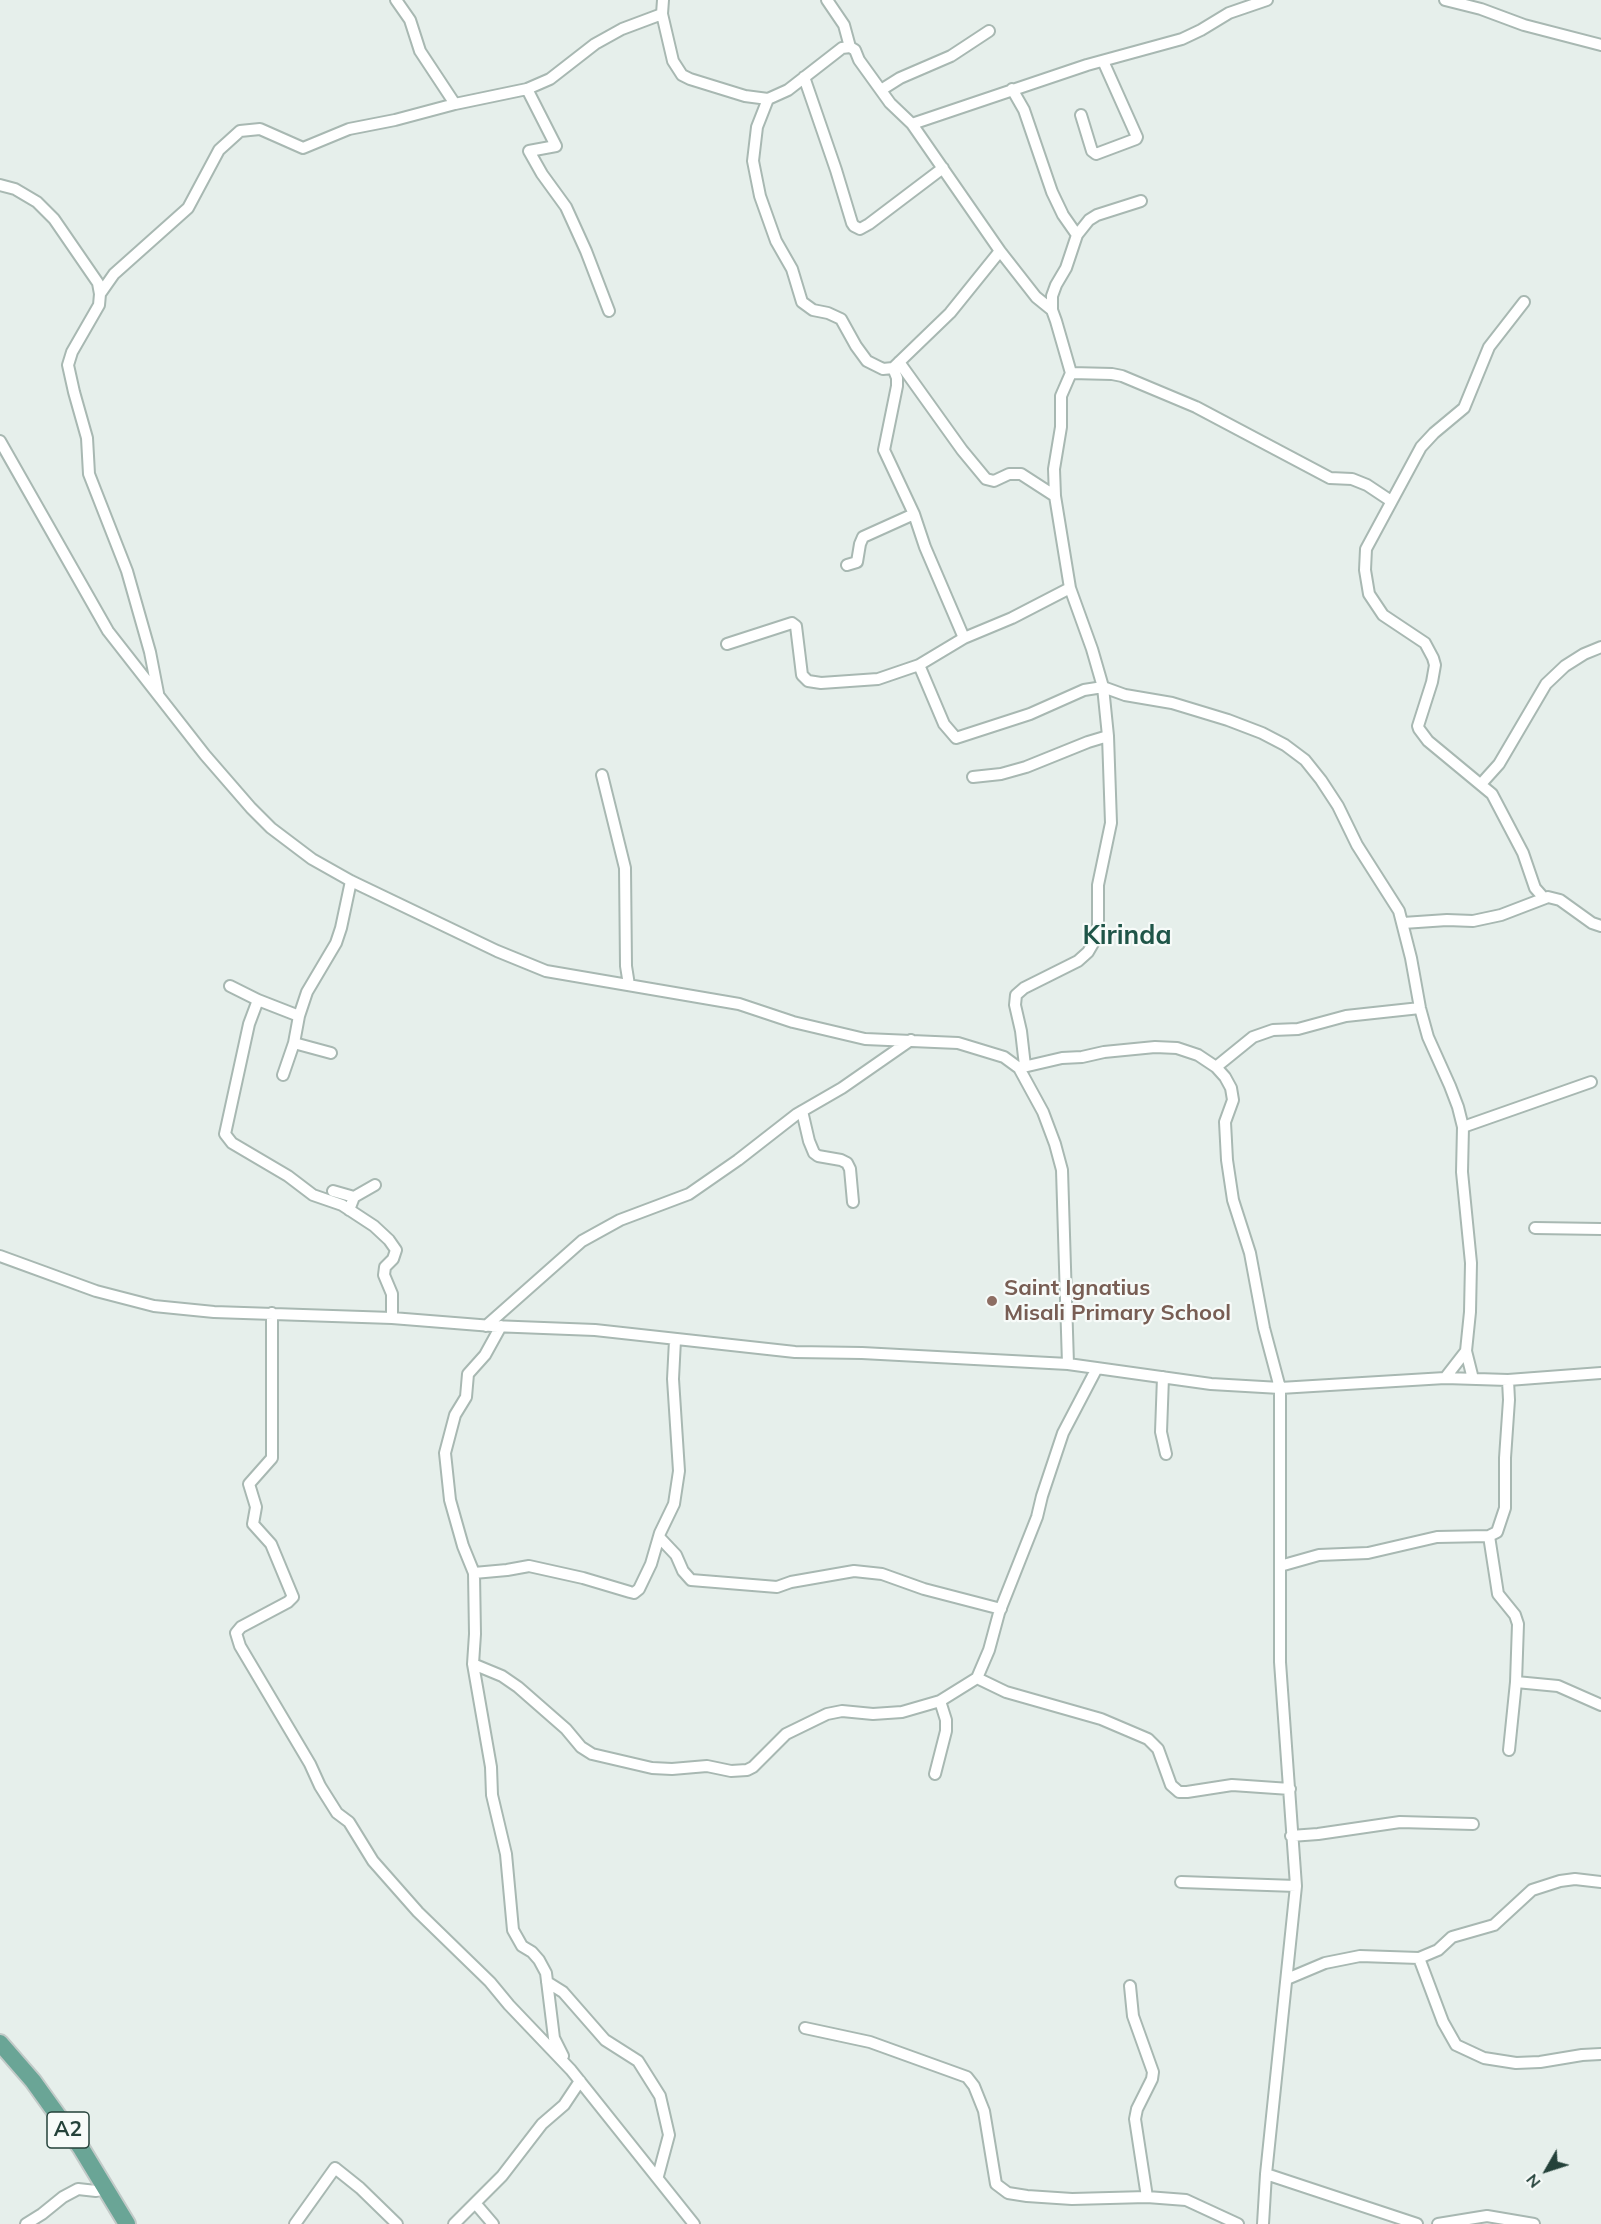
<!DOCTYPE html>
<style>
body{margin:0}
#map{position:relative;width:1601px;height:2224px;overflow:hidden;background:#e6efeb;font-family:Mulish,sans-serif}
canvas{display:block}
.north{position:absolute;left:1517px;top:2140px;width:60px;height:60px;-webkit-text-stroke:4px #f7fbf9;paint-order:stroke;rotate:231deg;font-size:16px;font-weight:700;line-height:24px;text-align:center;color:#24423a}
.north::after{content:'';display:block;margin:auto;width:21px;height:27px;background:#24423a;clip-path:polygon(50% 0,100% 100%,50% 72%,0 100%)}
</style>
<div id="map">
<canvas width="1601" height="2224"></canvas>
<div class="north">N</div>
</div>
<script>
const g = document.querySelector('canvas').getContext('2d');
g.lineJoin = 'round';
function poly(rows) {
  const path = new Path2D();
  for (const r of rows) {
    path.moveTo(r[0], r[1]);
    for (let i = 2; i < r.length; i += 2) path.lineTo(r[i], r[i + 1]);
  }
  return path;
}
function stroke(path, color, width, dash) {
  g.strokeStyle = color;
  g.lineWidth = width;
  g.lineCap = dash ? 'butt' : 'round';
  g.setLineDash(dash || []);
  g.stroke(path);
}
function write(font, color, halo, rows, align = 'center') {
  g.font = font + ' Mulish,sans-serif';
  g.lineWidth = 4.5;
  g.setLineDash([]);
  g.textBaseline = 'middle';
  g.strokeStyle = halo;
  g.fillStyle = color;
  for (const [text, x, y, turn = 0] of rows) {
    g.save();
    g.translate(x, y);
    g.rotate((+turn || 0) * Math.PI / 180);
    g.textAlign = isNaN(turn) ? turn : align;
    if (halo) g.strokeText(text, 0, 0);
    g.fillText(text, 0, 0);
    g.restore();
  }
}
const minor = poly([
 [396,0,410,20,420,51,455,104],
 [663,0,662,14,673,61,682,75,690,79,745,96,768,99,788,90,842,48,850,47,855,50,859,60,890,103,912,124],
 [827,0,844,25,850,47],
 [1267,0,1229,13,1201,30,1182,39,1087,65,912,124,1000,251,1036,297,1052,310,1056,321,1071,373,1061,396,1061,427,1054,469,1055,496,1070,588,1092,649,1103,687,1125,695,1172,703,1228,720,1262,733,1285,745,1305,760,1321,780,1338,806,1357,845,1399,911,1411,958,1420,1008,1428,1037,1450,1086,1458,1107,1463,1127,1462,1172,1471,1263,1470,1312,1466,1351,1473,1379],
 [1445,0,1481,9,1524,25,1601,45],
 [804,77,836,170,852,223,854,226,860,229,869,224,943,168],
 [527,89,556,146,529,151,542,174,566,207,586,251,609,311],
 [1012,89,1024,110,1052,192,1063,215,1077,235],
 [881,90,900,78,951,56,989,31],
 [768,99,757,127,753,161,760,196,776,241,792,269,802,302,813,310,828,313,841,319,856,346,867,361,883,369,893,368,950,313,1000,251],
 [1081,115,1092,151,1096,154,1136,139,1137,137,1103,61],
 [0,185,15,189,37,202,54,219,98,283,100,294,99,305,72,352,68,365,74,392,87,438,89,474,127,571,150,652,158,693],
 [100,294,114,274,188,208,219,150,240,131,260,129,303,148,349,129,395,120,455,104,527,89,550,79,595,44,622,29,662,14],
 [1524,302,1489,347,1464,408,1434,433,1421,447,1366,549,1365,570,1369,594,1383,615,1425,643,1433,658,1435,665,1432,682,1418,726,1419,729,1428,741,1492,794,1523,853,1535,888,1543,897],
 [1052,310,1052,296,1056,285,1066,268,1077,235,1089,220,1097,215,1141,201],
 [899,362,962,450,986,479,994,481,1009,474,1021,474,1055,496],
 [893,368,897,378,897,386,884,450,914,514,925,547,964,638],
 [1071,373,1112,374,1122,376,1196,407,1330,478,1352,479,1367,485,1391,501],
 [0,441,108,631,205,755,251,808,271,828,312,859,351,881,497,951,546,971,739,1004,793,1022,865,1039,958,1043,1004,1057,1019,1068,1043,1112,1055,1144,1062,1170,1068,1364],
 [847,565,857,562,860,544,863,537,914,514],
 [727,644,792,623,796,626,802,675,808,681,821,683,878,679,919,665,964,638,1012,618,1070,588],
 [919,665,944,724,956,738,1030,714,1084,690,1103,687,1108,736,1111,823,1098,885,1098,927,1095,940,1088,952,1078,961,1024,988,1016,995,1015,1005,1021,1031,1025,1066],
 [602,775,625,868,626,966,629,985],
 [973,777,1001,774,1026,767,1088,742,1108,736],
 [1481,784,1499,764,1546,684,1565,666,1584,654,1601,647],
 [1403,923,1447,920,1473,921,1501,915,1548,897,1560,900,1592,923,1601,926],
 [230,986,258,1000,299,1016],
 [258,1000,249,1024,225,1134,232,1143,288,1176,313,1195,342,1205,374,1226,389,1240,396,1250,393,1259,385,1267,384,1275,392,1294,392,1318],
 [294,1043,331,1053],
 [1216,1067,1253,1037,1273,1030,1298,1029,1346,1016,1420,1008],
 [1019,1068,1062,1058,1082,1057,1104,1052,1155,1047,1177,1048,1198,1055,1216,1067,1225,1077,1231,1088,1233,1100,1225,1122,1227,1160,1233,1200,1250,1253,1264,1328,1280,1388,1280,1662,1296,1886,1266,2174,1263,2224],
 [283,1075,294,1043,299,1016,307,992,336,943,341,928,351,881],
 [802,1111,809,1141,814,1153,818,1156,841,1160,847,1163,850,1169,853,1202],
 [1463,1127,1591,1082],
 [333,1191,354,1197],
 [349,1210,354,1197,375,1185],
 [1535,1228,1601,1229],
 [0,1256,96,1291,154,1306,214,1312,392,1318,492,1326,595,1330,795,1352,862,1353,1068,1364,1211,1384,1280,1388,1445,1378,1508,1380,1601,1373],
 [272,1313,272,1458,249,1484,256,1507,253,1524,271,1544,293,1597,288,1602,241,1627,236,1633,240,1646,310,1764,320,1786,337,1813,349,1822,373,1861,418,1912,490,1982,509,2005,571,2070,694,2224],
 [486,1326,582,1241,620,1220,689,1194,738,1160,797,1114,842,1088,911,1040],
 [501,1326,485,1355,468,1374,466,1397,455,1415,445,1453,450,1500,463,1546,474,1573,475,1634,473,1664,491,1767,492,1795,506,1854,513,1930,522,1946,532,1952,539,1960,546,1973,554,2038,563,2056],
 [1163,1377,1161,1432,1166,1454],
 [1445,1378,1466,1351],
 [1489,1536,1498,1594,1515,1615,1518,1624,1516,1682,1509,1750],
 [659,1537,676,1555,683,1571,691,1580,777,1587,791,1582,854,1571,882,1574,924,1589,1001,1609],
 [1280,1566,1319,1555,1368,1553,1437,1537,1489,1536,1497,1532,1505,1508,1505,1458,1509,1400,1508,1380],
 [474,1573,507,1570,529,1566,583,1578,630,1592,634,1593,639,1589,651,1564,660,1533,674,1504,679,1471,673,1379,675,1340],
 [473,1664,502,1676,518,1687,566,1729,581,1747,592,1754,652,1768,672,1769,707,1766,731,1771,747,1770,753,1767,786,1734,827,1714,842,1711,873,1714,902,1712,940,1701,977,1678,989,1650,999,1613,1037,1517,1042,1496,1063,1433,1097,1368],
 [977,1678,1006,1692,1101,1719,1148,1739,1158,1749,1171,1785,1179,1792,1187,1792,1232,1785,1290,1789],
 [1516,1682,1558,1686,1601,1705],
 [935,1774,946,1731,946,1720,940,1701],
 [1291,1836,1318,1834,1400,1822,1473,1824],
 [1181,1882,1296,1886],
 [1419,1958,1443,2022,1456,2045,1484,2058,1516,2063,1540,2062,1582,2055,1601,2054],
 [1287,1979,1325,1963,1360,1956,1419,1958,1438,1950,1452,1937,1494,1925,1532,1890,1560,1881,1575,1879,1601,1882],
 [547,1982,563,1992,605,2040,638,2061,660,2096,669,2135,658,2176],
 [1130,1986,1133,2016,1153,2072,1152,2079,1137,2109,1135,2119,1147,2197],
 [805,2028,870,2042,967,2077,974,2086,984,2111,996,2184,1008,2193,1027,2196,1072,2199,1147,2197,1186,2200,1238,2224],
 [1266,2174,1417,2224],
 [475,2203,493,2224],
 [26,2224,42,2214,63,2197,78,2189,96,2191,106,2189],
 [295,2224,335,2168,360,2188,397,2224],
 [454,2224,502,2176,542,2124,564,2105,580,2081],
 [1438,2224,1487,2216,1534,2224]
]);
const primary = poly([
 [0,2043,33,2081,81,2148,127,2224]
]);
stroke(minor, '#a8b8b2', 14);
stroke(primary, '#c2cac8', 20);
stroke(minor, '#fff', 10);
stroke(primary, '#6aa596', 16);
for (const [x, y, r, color] of [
 [992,1301,6,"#8d6e63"]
]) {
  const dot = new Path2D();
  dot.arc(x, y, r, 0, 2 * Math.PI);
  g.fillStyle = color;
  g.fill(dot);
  stroke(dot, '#f7fbf9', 2);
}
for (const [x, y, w] of [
 [68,2130,42]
]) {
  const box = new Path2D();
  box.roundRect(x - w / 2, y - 18, w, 36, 4.5);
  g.fillStyle = '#f7fbf9';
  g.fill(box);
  stroke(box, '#24423a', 1.5);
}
write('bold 21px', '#24423a', null, [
 ["A2",68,2130]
]);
write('bold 22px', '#785e54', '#f7fbf9', [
 ["Saint Ignatius",1004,1288],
 ["Misali Primary School",1004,1313]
], 'left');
write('bold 26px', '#1f5548', '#f7fbf9', [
 ["Kirinda",1127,936]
]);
</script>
